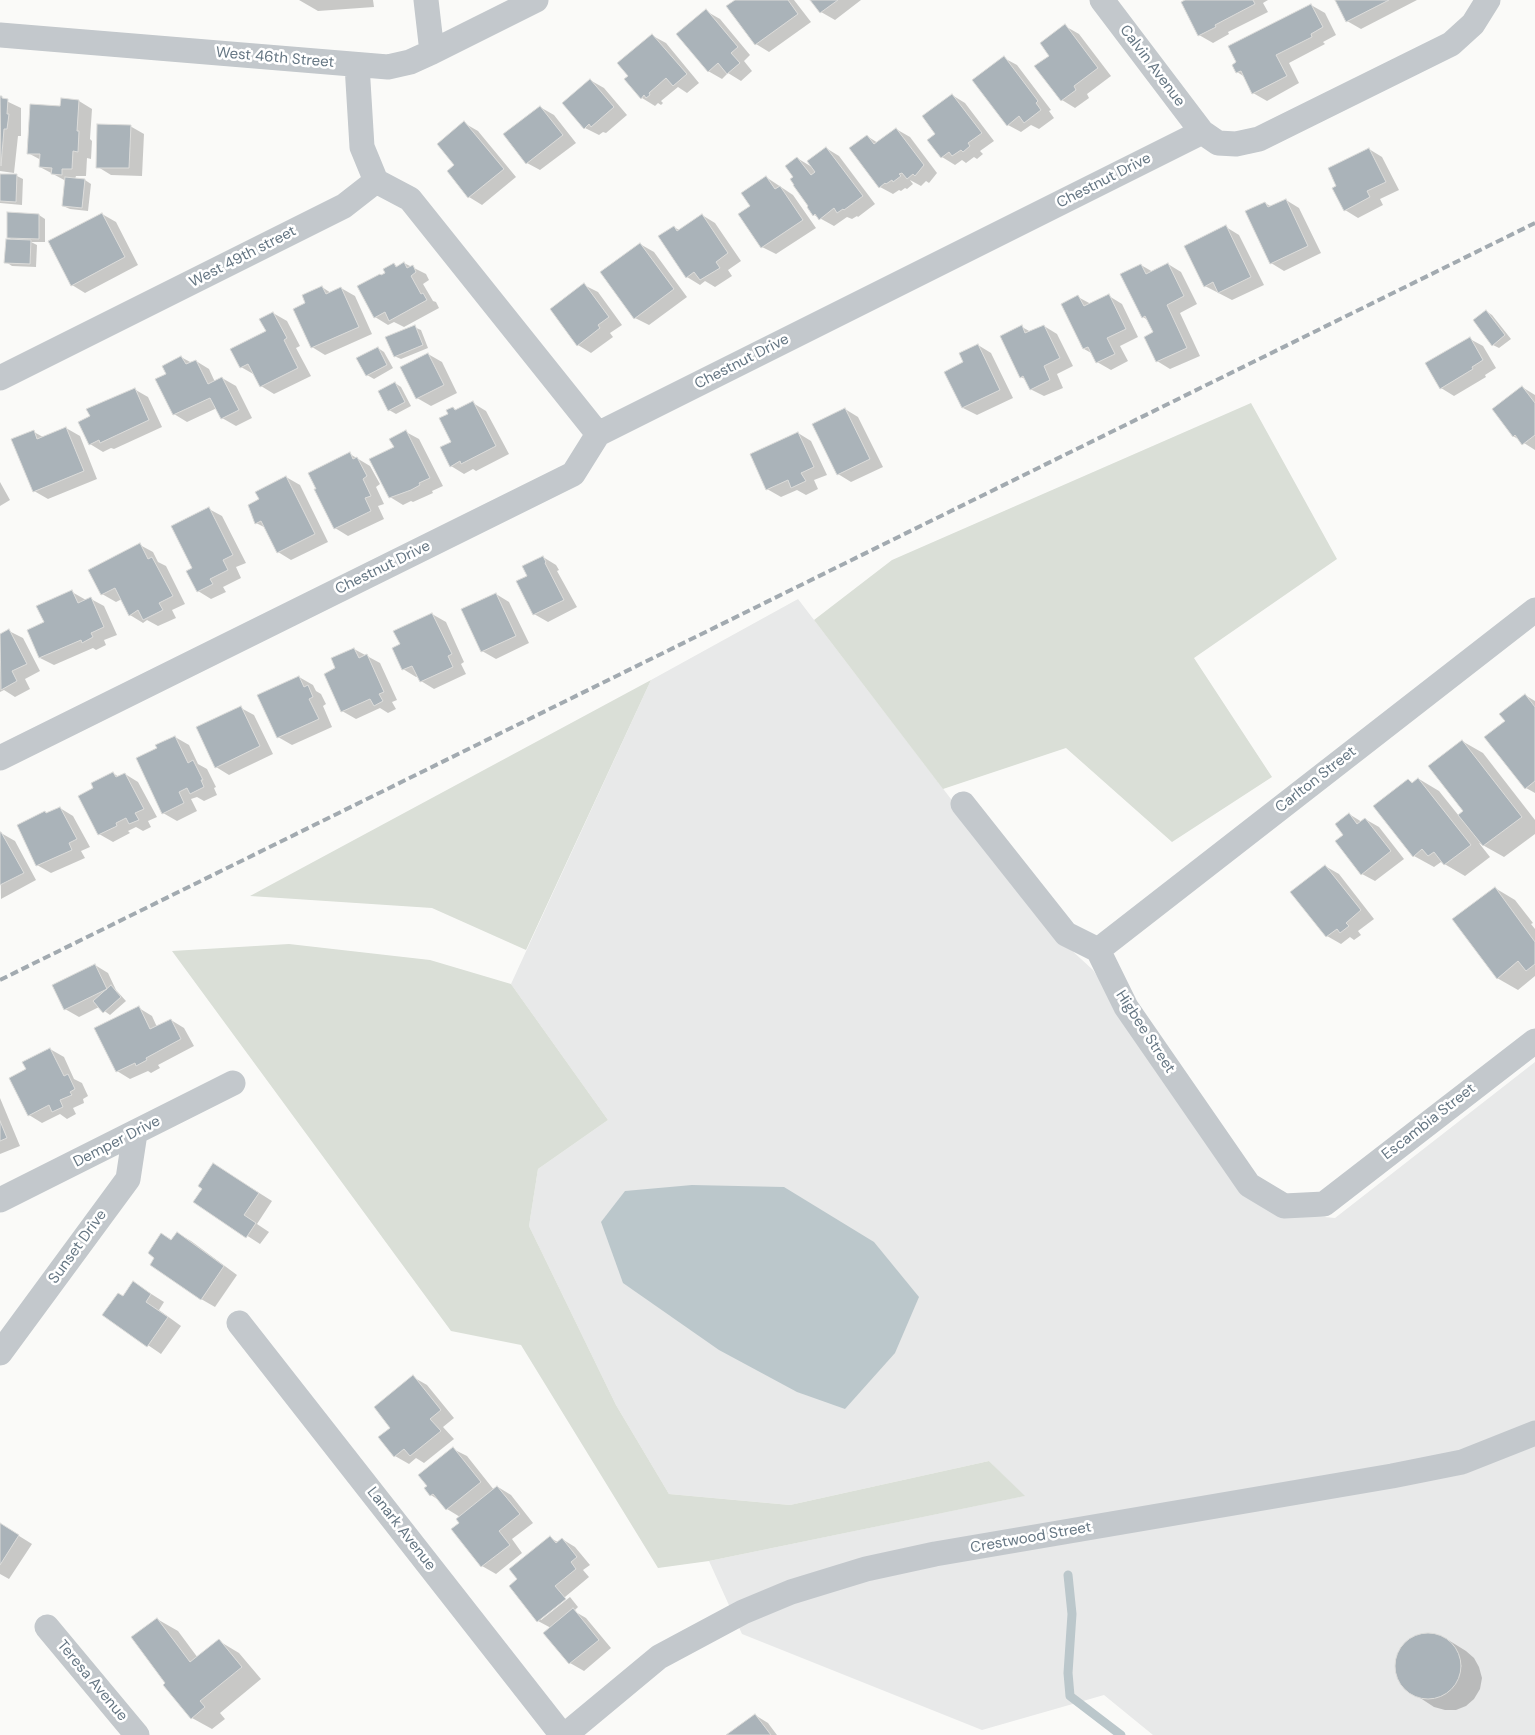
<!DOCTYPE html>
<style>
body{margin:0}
canvas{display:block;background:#fafaf8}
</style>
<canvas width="1535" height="1735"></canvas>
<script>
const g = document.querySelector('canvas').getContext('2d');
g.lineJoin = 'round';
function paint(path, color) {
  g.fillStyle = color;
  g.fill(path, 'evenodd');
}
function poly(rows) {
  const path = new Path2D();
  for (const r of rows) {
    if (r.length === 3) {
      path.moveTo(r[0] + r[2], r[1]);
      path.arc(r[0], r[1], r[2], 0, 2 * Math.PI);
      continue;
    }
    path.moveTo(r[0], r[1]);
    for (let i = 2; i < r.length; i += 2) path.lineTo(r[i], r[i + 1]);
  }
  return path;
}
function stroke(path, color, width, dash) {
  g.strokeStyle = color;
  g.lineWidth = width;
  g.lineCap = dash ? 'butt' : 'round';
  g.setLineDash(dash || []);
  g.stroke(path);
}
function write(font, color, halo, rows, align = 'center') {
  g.font = font + ' "DM Sans",sans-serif';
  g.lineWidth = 5;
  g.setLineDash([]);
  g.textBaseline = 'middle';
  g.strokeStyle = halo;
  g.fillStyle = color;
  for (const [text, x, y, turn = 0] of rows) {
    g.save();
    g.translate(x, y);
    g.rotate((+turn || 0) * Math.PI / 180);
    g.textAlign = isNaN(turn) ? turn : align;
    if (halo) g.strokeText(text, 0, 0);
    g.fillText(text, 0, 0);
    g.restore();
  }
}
paint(poly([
 [798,599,1055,935,1093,970,1239,1187,1283,1213,1335,1218,1535,1062,1535,1735,1153,1735,1104,1695,982,1730,742,1634,709,1561,1024,1496,989,1461,790,1505,669,1494,616,1405,529,1226,538,1169,608,1120,511,984,651,680]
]), '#e8e9e9');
paint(poly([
 [1251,403,1337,559,1194,658,1272,777,1172,842,1066,748,943,789,814,620,892,560],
 [651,680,526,950,432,908,250,896],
 [289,944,430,960,511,984,608,1120,538,1169,529,1226,616,1405,669,1494,790,1505,989,1461,1025,1496,709,1561,658,1568,521,1345,451,1331,172,951]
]), '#dadfd7');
paint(poly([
 [692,1185,784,1187,874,1242,919,1297,895,1353,845,1409,797,1392,719,1350,623,1283,601,1222,625,1191]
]), '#bbc7cb');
paint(poly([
 [299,0,373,0,374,7,318,11],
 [737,0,794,0,811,22,769,52,756,44],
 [812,0,861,0,835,20,821,12],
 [1188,0,1268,0,1263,3,1268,12,1228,32,1229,34,1213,43,1199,35],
 [1336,0,1417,0,1361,29,1347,21],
 [1311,5,1325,13,1336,35,1323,42,1325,44,1289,63,1299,83,1267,101,1253,93,1245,77,1237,72],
 [706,11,720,19,750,55,744,61,752,71,741,81,728,73,722,79,708,71],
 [1065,26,1079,34,1111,76,1087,94,1089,98,1075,108,1062,100,1051,56],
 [653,36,666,43,699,83,687,93,678,87,661,101,663,103,661,105,658,103,655,106,642,98,629,76],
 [1004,58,1017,65,1051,110,1049,111,1054,118,1039,129,1031,125,1021,132,1008,125],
 [590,80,604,88,627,115,606,133,603,132,599,135,585,128],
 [952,95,965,103,994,141,980,151,983,154,977,159,974,157,966,163,962,160,955,165,942,157,937,134],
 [0,98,21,108,21,136,18,136,14,173,0,171],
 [79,101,92,109,90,139,92,141,91,159,87,158,86,176,76,176,75,179,85,180,91,184,88,211,70,209,63,206,66,181,40,167,41,160,28,153,61,108],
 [540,107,554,115,576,143,540,170,527,163],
 [464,123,478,131,516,177,482,205,469,197,456,165],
 [130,126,144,134,142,176,111,175,98,167],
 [896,129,910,137,937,173,929,183,926,181,921,186,910,180,913,184,907,189,905,188,901,191,899,190,893,194,880,187,867,136,878,143],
 [826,148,839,156,875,204,858,217,857,216,852,219,847,217,834,226,814,215,795,177,797,158,812,167],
 [1369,149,1382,157,1399,190,1380,199,1383,205,1358,218,1345,210],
 [0,175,17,176,23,179,22,205,0,203],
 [766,177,793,195,816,228,776,254,762,247,751,206],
 [1286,200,1299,208,1321,253,1284,271,1271,263,1265,203,1272,207],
 [9,213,39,215,45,219,45,242,31,242,37,245,36,267,12,266,6,262,14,241,8,237],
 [102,214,116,222,138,265,85,293,72,285],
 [702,215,715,223,741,261,728,270,732,276,715,287,705,281,700,285,687,277,674,227,679,230],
 [1226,227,1239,235,1264,285,1232,300,1205,286],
 [640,244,654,252,687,297,649,325,635,318],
 [404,263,426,274,429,280,423,284,433,301,436,302,439,308,404,327,394,322,388,325,375,317,382,276,387,274,394,264,398,267],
 [1168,264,1181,272,1197,304,1180,313,1200,356,1170,369,1157,361,1155,333,1149,321,1143,317,1141,265,1153,272],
 [584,285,598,292,622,325,610,333,613,337,591,353,578,345],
 [322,287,331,293,341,288,355,296,372,334,325,355,312,347,307,304],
 [1109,296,1122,304,1138,337,1120,346,1128,361,1111,370,1097,362,1093,354,1084,349,1063,304,1078,297,1091,304],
 [1486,311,1492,315,1511,339,1499,348,1493,345],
 [273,313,287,321,300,346,296,348,311,376,274,394,261,386,255,375,241,367,267,332],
 [1044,326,1057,334,1073,366,1057,374,1063,388,1044,396,1030,389,1027,380,1021,377,1022,327,1031,332],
 [414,327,421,330,428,348,401,359,394,356],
 [1470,339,1483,346,1496,368,1485,375,1486,377,1454,396,1441,388],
 [978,345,991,353,1013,398,977,415,963,408,946,372,965,363],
 [378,348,384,352,393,368,374,379,367,375],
 [428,354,442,362,457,393,431,406,417,398],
 [181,357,192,363,196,361,209,369,215,382,222,378,236,386,252,418,236,426,222,418,217,408,187,422,174,414],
 [395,383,401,387,411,406,396,414,389,410],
 [1522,387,1535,395,1535,450,1513,436],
 [134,389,148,397,162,427,114,449,111,448,103,452,90,444],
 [473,403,486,411,509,454,476,471,473,469,464,474,451,466,452,442,450,415,453,408,458,411],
 [845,409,858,417,883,467,851,482,838,474],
 [66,428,80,436,97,479,48,499,34,491,34,432,43,437],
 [406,432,419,439,443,486,432,491,433,493,413,502,411,501,403,505,390,497,395,447],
 [798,433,811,441,827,475,814,480,818,489,806,495,797,490,781,497,767,489],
 [350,454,370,466,380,484,376,487,384,504,378,506,384,519,348,536,335,528],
 [286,477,300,485,328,542,291,560,278,552,266,528,256,523,260,499],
 [0,482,10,500,0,506],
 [209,509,222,516,246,563,236,567,241,578,223,587,226,592,211,599,198,591,193,568],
 [140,545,153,552,158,562,166,566,185,604,172,610,176,618,158,626,147,620,143,623,130,615,122,599,116,602,102,594],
 [543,557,556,565,559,570,557,571,577,607,548,622,534,614,528,577],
 [72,592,86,600,91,599,104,606,117,635,104,640,106,645,96,650,93,648,54,665,40,658,28,630,45,623],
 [496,594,509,602,529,643,496,659,482,651],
 [432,614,446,622,464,662,461,664,466,674,434,689,421,681,419,676,416,677,403,669,401,645],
 [9,631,23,638,40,671,25,679,30,689,15,697,4,690,0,692,0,635],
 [354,649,380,663,397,700,392,702,396,709,388,713,380,708,356,719,342,711,337,669],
 [299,677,313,685,316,691,321,694,326,704,323,706,332,727,292,745,278,737],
 [1525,695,1535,701,1535,793,1526,788,1507,721],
 [241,708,254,715,273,754,229,775,216,767],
 [175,737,189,745,198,764,207,769,216,787,214,788,217,795,204,801,197,797,191,799,197,811,177,821,163,813,159,749],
 [1462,741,1483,753,1535,820,1535,834,1504,857,1479,843,1490,857,1465,876,1441,862,1434,867,1414,856,1408,780,1414,783,1419,779,1439,791,1459,816,1465,811],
 [113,773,119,777,125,774,138,782,157,817,148,821,151,827,143,831,136,827,128,831,130,833,113,842,99,834],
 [60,808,73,816,90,847,81,851,85,858,51,873,37,865,47,814],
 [1349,814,1362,822,1365,819,1379,827,1404,859,1375,881,1362,874,1345,835],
 [1,833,15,841,36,880,1,899,0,834],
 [1325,866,1339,874,1374,919,1358,931,1361,935,1354,940,1350,937,1341,944,1327,936,1292,892],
 [1495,888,1515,900,1533,923,1531,924,1535,929,1535,976,1518,990,1497,978],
 [95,965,108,973,116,990,126,1001,110,1015,99,1007,79,1017,65,1009],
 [139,1008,152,1016,157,1027,171,1020,184,1028,194,1046,158,1065,160,1068,151,1073,148,1071,130,1079,117,1071],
 [50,1049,64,1057,74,1079,82,1083,88,1096,83,1099,84,1103,73,1108,76,1114,67,1119,60,1114,42,1123,29,1115,28,1070],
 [0,1098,20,1146,0,1154],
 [226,1172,272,1201,257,1224,269,1232,260,1244,195,1202],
 [177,1233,191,1241,237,1275,215,1307,201,1299,156,1257,162,1234,172,1240],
 [134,1283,164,1302,159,1310,181,1326,161,1354,104,1315,123,1297],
 [413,1377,427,1385,454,1418,443,1427,454,1439,424,1463,416,1458,409,1464,395,1456,380,1437,392,1428],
 [453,1449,467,1456,494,1490,498,1487,511,1495,533,1523,512,1539,522,1553,496,1574,482,1566,453,1529,461,1523,460,1517,447,1509,440,1501,431,1495,426,1489],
 [0,1524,32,1544,9,1579,0,1574],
 [550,1538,558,1542,562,1539,575,1547,590,1565,583,1570,589,1577,541,1617,541,1620,570,1597,578,1607,574,1611,586,1618,611,1648,584,1671,570,1663,551,1628,538,1621,519,1580],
 [157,1619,178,1631,198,1658,219,1641,239,1653,261,1679,220,1713,225,1719,212,1729,192,1718,167,1683],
 [1425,1634,1435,1634,1445,1638,1466,1651,1474,1658,1479,1667,1482,1678,1480,1689,1474,1699,1466,1706,1456,1710,1445,1710,1434,1707,1405,1688,1399,1680,1396,1670,1396,1660,1400,1650,1406,1642,1415,1637],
 [755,1715,768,1723,777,1735,728,1735]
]), '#0003');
stroke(poly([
 [1068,1575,1072,1614,1068,1673,1070,1696,1121,1735]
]), '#bbc7cb', 9);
const building = poly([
 [735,0,788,0,798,14,755,45,726,6,735,0],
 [810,0,838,0,820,13,810,0],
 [1185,0,1253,0,1255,4,1215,25,1216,27,1198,36,1181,2,1185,0],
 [1335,0,1389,0,1346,22,1335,0],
 [1311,4,1323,27,1311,34,1312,37,1276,55,1287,76,1252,94,1241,71,1236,73,1232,65,1236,62,1228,46,1311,4],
 [706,9,738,47,731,53,740,63,727,74,718,63,708,72,676,34,706,9],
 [1065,24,1098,68,1074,86,1076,90,1061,101,1034,66,1049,56,1040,43,1065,24],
 [652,34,687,74,673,86,666,78,649,93,650,95,646,98,644,95,641,99,624,79,628,76,617,63,652,34],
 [1004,56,1038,101,1036,103,1041,110,1024,123,1019,116,1007,126,972,80,1004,56],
 [590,79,614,107,591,127,589,124,584,129,562,103,590,79],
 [952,94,982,133,968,143,970,146,963,152,961,150,952,156,949,152,941,158,927,140,935,134,922,116,952,94],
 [0,96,2,96,2,98,8,99,7,114,9,114,7,129,4,129,1,166,0,96],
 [61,98,79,100,77,131,79,131,78,152,73,151,72,169,62,169,62,175,51,174,52,168,39,167,40,154,27,154,30,104,60,106,61,98],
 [540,106,563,135,526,164,503,134,540,106],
 [464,121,504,169,468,198,447,171,454,165,437,144,464,121],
 [97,124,131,125,129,168,96,168,97,124],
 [896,128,924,165,915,176,913,174,907,179,902,173,899,174,901,176,893,182,892,180,886,184,885,183,879,188,849,148,867,135,874,144,896,128],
 [826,147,863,196,844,210,843,209,837,213,834,208,819,220,815,214,813,216,807,207,808,206,793,185,794,185,790,179,793,177,785,166,797,157,811,175,815,172,807,161,826,147],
 [1369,148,1386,182,1367,191,1370,197,1344,211,1332,188,1336,186,1328,168,1369,148],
 [0,174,17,174,16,202,0,201,0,174],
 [766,176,775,189,780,186,803,220,761,248,738,214,750,206,741,193,766,176],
 [65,177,85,179,82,208,62,206,65,177],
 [1286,199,1308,246,1270,264,1245,211,1265,202,1268,207,1286,199],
 [7,212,39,214,39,239,7,238,7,212],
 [102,213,125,257,71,286,48,241,102,213],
 [702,214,728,253,716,262,720,268,700,280,694,272,686,278,658,236,674,226,677,231,702,214],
 [1226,225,1251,277,1218,293,1213,282,1204,287,1184,246,1226,225],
 [6,239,31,240,30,264,4,263,6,239],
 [640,243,674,289,634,319,600,272,640,243],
 [404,262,407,268,413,265,416,272,411,276,421,294,423,293,427,300,389,321,385,312,374,318,357,286,380,274,381,275,385,273,383,269,394,263,396,267,404,262],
 [1168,263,1184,296,1167,305,1187,348,1156,362,1144,337,1153,332,1145,316,1142,318,1120,274,1141,264,1146,274,1168,263],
 [584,283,609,317,598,325,600,328,577,346,550,309,584,283],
 [322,286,326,294,341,287,359,327,311,348,293,309,305,303,302,295,322,286],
 [1109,294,1126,329,1107,338,1115,354,1096,363,1088,347,1083,349,1061,304,1078,295,1084,306,1109,294],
 [1486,310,1505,335,1492,346,1473,320,1486,310],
 [273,312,287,338,284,340,298,368,260,387,248,364,240,368,230,349,266,331,259,319,273,312],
 [415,325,423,345,394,357,385,337,415,325],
 [1022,325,1025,333,1044,325,1060,358,1044,366,1050,380,1030,390,1023,376,1020,378,1000,336,1022,325],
 [1470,337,1483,360,1472,367,1473,369,1440,389,1425,363,1470,337],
 [978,344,1000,390,962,408,944,372,963,362,959,353,978,344],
 [378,347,387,365,366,376,356,358,378,347],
 [428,353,444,385,416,399,400,367,428,353],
 [181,356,186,364,196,360,208,384,222,377,239,410,221,419,210,398,173,415,155,379,166,374,162,366,181,356],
 [395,382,405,402,388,411,378,391,395,382],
 [1522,386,1535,403,1535,435,1522,445,1515,435,1513,437,1492,409,1522,386],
 [135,388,149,420,100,443,99,440,89,445,78,422,90,416,86,409,135,388],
 [473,401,496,446,461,464,460,461,450,467,440,447,451,442,439,418,448,414,446,410,453,407,455,410,473,401],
 [845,408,870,459,837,475,812,424,845,408],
 [66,427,84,471,33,492,11,439,34,430,37,439,66,427],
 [406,430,430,478,419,483,420,485,411,490,389,498,369,459,394,447,389,439,406,430],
 [798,432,814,467,801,473,806,481,791,488,788,480,766,490,750,454,798,432],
 [350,452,353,459,357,457,367,476,363,479,371,496,365,498,371,511,334,529,314,489,316,489,308,473,350,452],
 [286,476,315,534,277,553,261,521,255,524,248,505,259,499,255,492,286,476],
 [209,507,233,555,223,560,228,570,210,579,213,584,197,592,186,571,192,568,171,526,209,507],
 [140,543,148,559,152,557,173,596,159,603,163,610,143,620,138,610,129,616,115,588,101,595,88,570,140,543],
 [543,556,546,562,545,563,564,600,533,615,516,581,527,576,522,566,543,556],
 [72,590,78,603,91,597,104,627,91,633,93,637,82,643,81,640,39,658,27,630,44,622,36,606,72,590],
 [496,593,516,636,481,652,461,609,496,593],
 [432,613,452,654,448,656,453,667,420,682,412,666,402,670,392,648,400,644,393,631,432,613],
 [9,629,27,664,12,671,17,681,1,690,0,634,9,629],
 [354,648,359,658,367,654,384,692,379,694,383,701,374,706,370,699,341,712,324,674,335,668,331,658,354,648],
 [299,676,304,687,308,685,313,697,309,699,319,719,277,738,257,695,299,676],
 [1525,694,1535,707,1535,781,1525,789,1484,737,1505,721,1499,714,1525,694],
 [241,706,260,746,215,768,196,727,241,706],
 [175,736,188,763,193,760,203,780,201,780,204,787,190,794,187,788,179,792,184,803,162,814,136,758,157,748,155,745,175,736],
 [1462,740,1522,817,1483,846,1458,815,1463,811,1428,766,1462,740],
 [113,772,116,777,125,773,144,809,135,813,139,820,129,824,126,818,116,823,117,826,98,835,78,796,93,788,91,783,113,772],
 [1418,778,1471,845,1444,865,1434,852,1428,856,1422,849,1413,857,1373,806,1408,779,1412,783,1418,778],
 [60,807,77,839,69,843,72,850,36,866,17,825,45,811,46,813,60,807],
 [1349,813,1357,824,1365,818,1391,851,1361,875,1335,841,1343,835,1335,824,1349,813],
 [0,832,1,832,24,873,0,885,0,832],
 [1325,865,1361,910,1346,923,1349,926,1340,933,1337,929,1326,937,1290,892,1325,865],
 [1495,887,1535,942,1535,964,1526,971,1518,961,1497,979,1452,919,1495,887],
 [95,964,107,989,64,1010,52,985,95,964],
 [111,985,121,997,103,1013,93,1001,111,985],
 [139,1006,150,1029,171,1019,181,1039,146,1058,147,1060,136,1066,135,1063,116,1072,94,1028,139,1006],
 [50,1048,64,1076,68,1074,75,1089,70,1092,72,1095,60,1100,63,1107,52,1112,49,1105,28,1116,9,1078,26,1069,22,1062,50,1048],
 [0,1121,7,1138,0,1141,0,1121],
 [213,1163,259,1193,244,1215,256,1223,246,1238,193,1202,202,1189,198,1186,213,1163],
 [177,1232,224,1266,201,1300,150,1265,154,1258,148,1253,161,1233,171,1240,177,1232],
 [133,1281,151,1294,146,1302,168,1317,147,1347,102,1315,118,1293,123,1296,133,1281],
 [413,1375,441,1410,430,1419,441,1431,410,1456,404,1449,394,1457,378,1437,390,1428,374,1407,413,1375],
 [453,1447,481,1482,446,1510,433,1494,430,1496,424,1488,427,1486,418,1475,453,1447],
 [497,1486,520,1514,499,1531,510,1545,481,1567,451,1529,459,1523,456,1519,497,1486],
 [0,1523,19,1535,0,1565,0,1523],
 [550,1536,556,1543,562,1538,577,1557,571,1562,576,1569,555,1586,566,1599,537,1622,509,1586,517,1579,509,1569,550,1536],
 [573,1608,599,1640,569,1664,543,1633,573,1608],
 [157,1618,190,1662,219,1639,242,1667,200,1701,205,1707,191,1719,163,1685,165,1683,131,1637,157,1618],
 [1428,1666,33],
 [755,1714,771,1735,726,1735,755,1714]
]);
paint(building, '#aab3b9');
stroke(building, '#dcdcda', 1);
stroke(poly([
 [426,0,432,52],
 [1102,0,1202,132],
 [0,35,388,67,410,62,432,52,536,0],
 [376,181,410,199,598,434],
 [0,378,344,206,376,181,362,147,357,65],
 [0,758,573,474,598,434,1202,132,1218,143,1236,144,1259,139,1451,44,1473,24,1488,0],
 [963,804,1066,934,1098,950,1126,1007,1249,1185,1284,1206,1324,1204,1535,1041],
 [1098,950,1535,610],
 [0,1200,233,1083],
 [239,1323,562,1735],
 [0,1353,128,1179,135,1133],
 [47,1627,137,1735],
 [565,1735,659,1657,743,1612,791,1592,866,1569,935,1554,1392,1476,1462,1462,1535,1433]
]), '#c3c8cc', 25);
stroke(poly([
 [0,980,1535,223]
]), '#a2aab0', 4, [8, 4]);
write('15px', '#657683', '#fff', [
 ["West 46th Street",275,58,5],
 ["Calvin Avenue",1152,66,53],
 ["Chestnut Drive",1104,181,-27],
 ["West 49th street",243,257,-27],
 ["Chestnut Drive",742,362,-27],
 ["Chestnut Drive",383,568,-26],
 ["Carlton Street",1316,780,-38],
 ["Higbee Street",1145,1032,57],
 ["Escambia Street",1429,1122,-38],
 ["Demper Drive",117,1142,-27],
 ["Sunset Drive",78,1247,-54],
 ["Lanark Avenue",401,1529,52],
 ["Crestwood Street",1031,1538,-10],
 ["Teresa Avenue",92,1681,50]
]);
</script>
